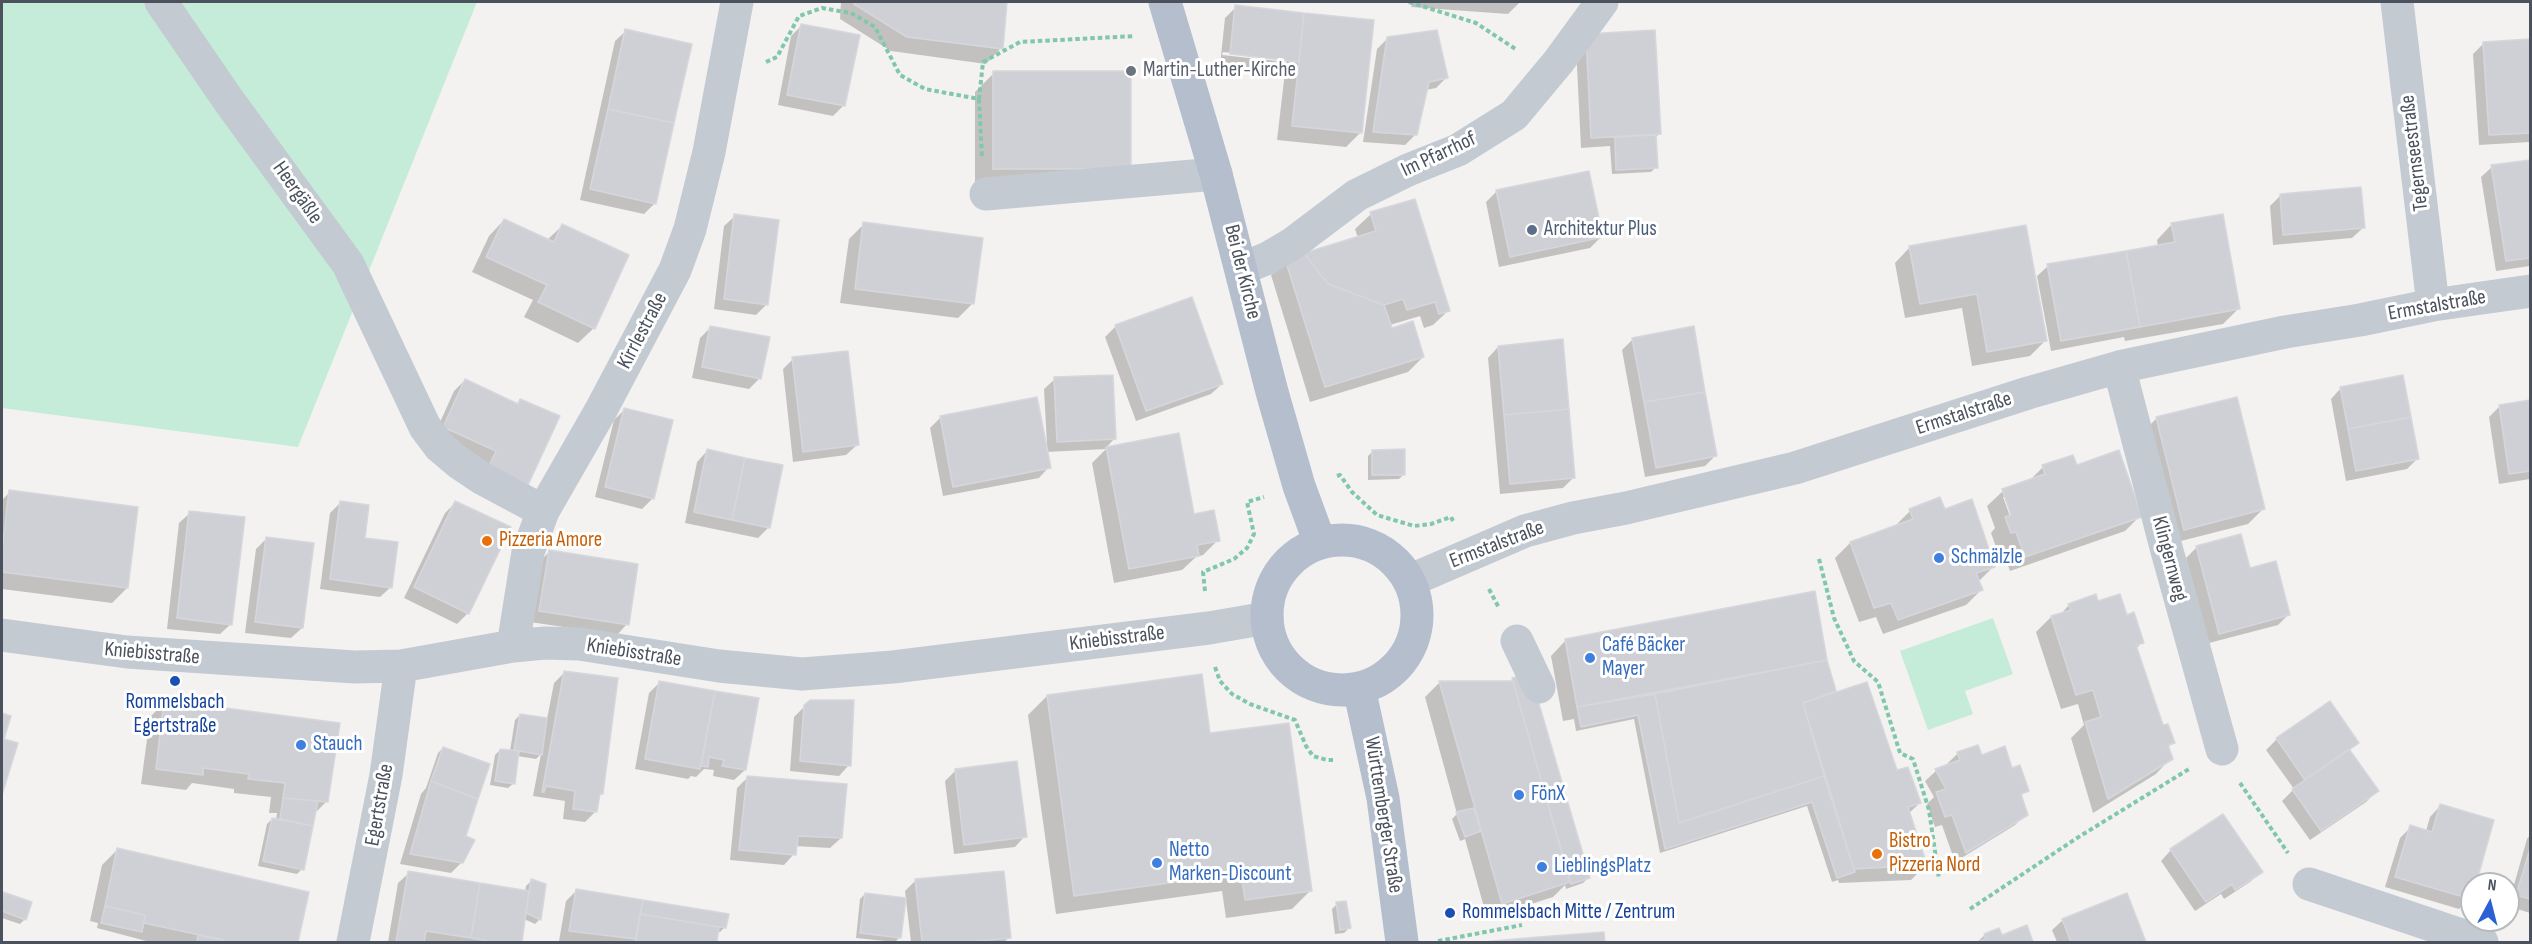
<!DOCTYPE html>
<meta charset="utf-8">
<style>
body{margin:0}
#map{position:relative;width:2532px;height:944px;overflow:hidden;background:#f3f2f1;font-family:"Sofia Sans Condensed",sans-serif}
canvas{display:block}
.frame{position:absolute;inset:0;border:3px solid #4b525d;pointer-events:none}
.north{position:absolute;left:2460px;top:872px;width:60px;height:60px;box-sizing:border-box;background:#fff;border:2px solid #b7babe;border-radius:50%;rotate:7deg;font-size:16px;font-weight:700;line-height:24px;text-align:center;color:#4b525d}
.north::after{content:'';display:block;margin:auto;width:21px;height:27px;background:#2b61d4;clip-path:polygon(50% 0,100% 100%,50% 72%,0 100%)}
</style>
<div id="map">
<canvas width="2532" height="944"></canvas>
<div class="frame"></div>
<div class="north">N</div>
</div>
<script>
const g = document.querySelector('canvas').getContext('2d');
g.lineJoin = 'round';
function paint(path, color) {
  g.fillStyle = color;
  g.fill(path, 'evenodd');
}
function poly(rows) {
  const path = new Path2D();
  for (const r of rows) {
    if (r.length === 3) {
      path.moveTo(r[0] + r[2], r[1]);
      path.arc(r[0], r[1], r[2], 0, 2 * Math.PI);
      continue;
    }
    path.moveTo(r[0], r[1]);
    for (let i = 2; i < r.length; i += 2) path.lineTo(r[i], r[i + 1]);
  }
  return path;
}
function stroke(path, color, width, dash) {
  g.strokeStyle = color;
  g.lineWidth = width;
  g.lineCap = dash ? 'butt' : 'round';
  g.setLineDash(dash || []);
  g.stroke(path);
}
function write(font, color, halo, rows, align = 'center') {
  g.font = font + ' "Sofia Sans Condensed",sans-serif';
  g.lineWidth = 6;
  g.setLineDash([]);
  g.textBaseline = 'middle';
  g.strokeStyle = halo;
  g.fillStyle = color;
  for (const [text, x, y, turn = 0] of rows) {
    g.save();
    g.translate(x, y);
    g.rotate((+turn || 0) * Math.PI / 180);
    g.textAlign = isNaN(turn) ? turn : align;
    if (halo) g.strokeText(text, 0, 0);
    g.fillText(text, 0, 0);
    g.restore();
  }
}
paint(poly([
 [2,2,477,2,298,447,2,408],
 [1993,618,2013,674,1965,691,1973,714,1928,730,1900,651]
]), '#c5ecd8');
paint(poly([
 [841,2,1006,2,1001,48,986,64,891,51,840,19],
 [1413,2,1520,2,1508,14,1411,7],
 [1236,7,1304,14,1361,132,1346,147,1277,140,1285,72,1220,65,1225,18],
 [1223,52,1286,59,1286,62,1222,55],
 [802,25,844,105,833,116,778,105,791,36],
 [626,31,655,203,644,214,580,200,615,41],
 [1587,35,1659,134,1655,138,1656,167,1651,172,1612,174,1610,146,1581,148,1576,46],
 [1388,38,1447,77,1436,88,1426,90,1416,134,1405,145,1363,142,1377,49],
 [2530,41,2530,142,2479,145,2473,54,2484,43],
 [994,73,1130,168,975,187,975,92],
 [2530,161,2530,266,2496,271,2481,177,2492,167],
 [1496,192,1601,237,1590,248,1499,267,1486,202],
 [2281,195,2363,228,2352,238,2273,245,2270,206],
 [1371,214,1449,310,1433,325,1424,328,1420,316,1390,325,1391,329,1423,357,1408,372,1310,402,1271,275,1286,260,1358,238,1355,229],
 [735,216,767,304,756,315,714,309,724,226],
 [504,220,547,240,562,226,594,328,578,343,524,317,533,300,472,272,489,236],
 [864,224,973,303,958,318,840,303,849,239],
 [2172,224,2238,309,2223,324,2125,341,2124,337,2051,351,2037,276,2048,266,2158,246,2157,240],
 [1910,247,2046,340,2030,356,1972,366,1962,308,1905,318,1895,263],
 [1116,326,1222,384,1211,394,1136,421,1105,337],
 [710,328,760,378,749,389,692,378,700,338],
 [1633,339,1716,455,1705,466,1645,477,1622,350],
 [1498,347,1573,478,1563,488,1500,494,1488,358],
 [793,359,857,445,846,455,793,462,783,369],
 [1055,379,1114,439,1105,449,1178,435,1193,516,1218,540,1203,555,1196,557,1182,570,1114,583,1092,463,1106,449,1046,452,1049,467,1039,478,943,496,930,428,941,417,1047,445,1044,389],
 [465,380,516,404,520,401,516,494,433,438,454,391],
 [2341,388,2417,459,2407,469,2346,481,2331,399],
 [2530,402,2530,479,2499,484,2489,417,2500,406],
 [624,410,671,422,652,499,642,509,595,497,614,420],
 [2157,418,2263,509,2248,524,2169,544,2141,434],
 [707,451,769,527,758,538,685,523,697,462],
 [1373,451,1404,474,1399,479,1368,480,1368,456],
 [2043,467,2076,467,2140,516,2125,531,2010,571,2001,546,1996,547,1991,533,1995,528,1987,506,2003,491,2028,482],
 [2003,497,2006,497,2015,521,2012,522],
 [10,492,127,588,112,603,2,589,2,500],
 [456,502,468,613,457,624,404,598,445,513],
 [340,503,391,587,380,597,320,589,330,513],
 [1910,511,1944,511,1993,567,1978,582,1981,590,1966,605,1883,634,1876,617,1859,622,1835,558,1850,543,1895,526],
 [190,513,231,624,220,634,167,629,179,523],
 [267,538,302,628,291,638,245,633,256,549],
 [2197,547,2249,570,2289,614,2278,625,2209,643,2186,558],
 [549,552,627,624,617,635,530,622,539,562],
 [2097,603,2126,617,2142,642,2136,649,2162,727,2173,742,2168,748,2171,758,2156,774,2093,813,2071,738,2084,725,2078,704,2061,709,2036,632,2051,617,2060,615,2069,605],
 [1566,640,1826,660,1835,693,1920,803,1909,813,1926,865,1911,880,1839,883,1838,880,1832,882,1807,806,1660,853,1634,719,1576,731,1574,719,1563,721,1551,656],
 [564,673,602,793,598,797,596,811,585,822,563,819,565,801,533,796,541,754,536,759,517,756,514,783,508,788,490,785,495,755,500,750,510,751,515,720,520,715,547,719,554,683],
 [1513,679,1588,878,1583,883,1566,889,1565,885,1553,897,1487,918,1465,839,1460,841,1452,819,1457,814,1425,697,1440,682,1509,683],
 [660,682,757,700,745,770,734,780,713,776,714,770,704,769,696,777,691,776,688,779,635,769,649,693],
 [1047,696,1209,735,1311,890,1292,909,1226,918,1222,891,1056,914,1028,715],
 [165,702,327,801,313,815,302,869,297,874,258,866,267,824,272,819,276,820,277,813,269,813,271,797,234,793,234,789,192,783,186,790,141,784,150,717],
 [2329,703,2357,743,2349,751,2377,791,2366,802,2310,840,2282,801,2294,789,2266,750,2277,739],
 [805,706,849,765,839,776,790,771,794,717],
 [2,715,10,717,3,740,16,744,2,790],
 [443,748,464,837,462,862,451,873,400,864,421,794,426,788,438,753],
 [1958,753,1981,756,2011,770,2027,790,2020,797,2026,814,2015,825,1955,862,1942,825,1935,827,1927,804,1934,797,1925,781,1936,771,1948,766,1947,764],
 [955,771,1025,836,1015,847,954,854,945,781],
 [748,777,841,838,830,848,795,846,794,854,784,865,730,860,737,788],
 [2440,806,2474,884,2472,884,2470,898,2459,909,2385,887,2400,838,2411,827,2426,831,2430,817],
 [2530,835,2530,913,2508,906,2527,839],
 [117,850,307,893,296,942,150,942,97,928,98,923,90,921,102,865],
 [2171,850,2261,872,2250,882,2224,899,2221,894,2195,911,2161,861],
 [409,873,525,892,526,886,531,881,545,885,540,919,535,924,524,919,520,942,388,942,398,883],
 [916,880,1009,938,1004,942,911,942,905,891],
 [576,891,725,927,720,932,717,932,715,942,559,941,566,901],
 [3,894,25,919,20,924,2,918],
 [865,894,900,937,895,942,856,938,860,899],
 [2126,895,2144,942,2057,942,2052,930,2063,920],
 [1337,904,1349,928,1344,933,1335,934,1332,909],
 [2026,927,2032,942,1977,942,1985,935,2001,936],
 [1603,934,1604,942,1502,942]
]), '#0003');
const building = poly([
 [854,2,1007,2,1003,49,907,37,854,4,854,2],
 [1235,5,1304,13,1299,62,1230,54,1235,5],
 [1304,13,1374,20,1362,133,1292,126,1304,13],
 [801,24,860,35,845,106,787,95,801,24],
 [625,29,692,44,674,123,608,109,625,29],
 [1437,30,1448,78,1429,82,1417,135,1373,132,1387,37,1437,30],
 [1655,30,1661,134,1591,138,1586,34,1655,30],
 [2530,39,2530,133,2489,135,2483,42,2530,39],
 [993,71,1131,71,1131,169,993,169,993,71],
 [608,109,674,123,656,204,590,189,608,109],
 [1656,135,1658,168,1616,170,1615,137,1656,135],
 [2530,160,2530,258,2506,261,2491,165,2530,160],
 [1589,171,1603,237,1510,257,1496,190,1589,171],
 [2361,187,2365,228,2283,235,2280,194,2361,187],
 [1415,199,1450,311,1439,314,1435,302,1407,310,1403,299,1384,305,1328,284,1304,253,1376,231,1370,212,1415,199],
 [734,214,779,220,768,305,724,299,734,214],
 [2223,214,2240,309,2140,327,2126,251,2175,242,2171,223,2223,214],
 [504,219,554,242,562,224,629,255,595,329,538,302,547,285,486,257,504,219],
 [863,222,983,238,974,304,855,289,863,222],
 [2026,225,2047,341,1987,352,1977,294,1920,304,1909,246,2026,225],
 [2126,251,2140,327,2061,341,2047,264,2126,251],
 [1304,253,1328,284,1384,305,1392,328,1413,321,1424,357,1325,387,1285,259,1304,253],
 [1192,297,1223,384,1146,411,1115,325,1192,297],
 [710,326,770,337,761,379,702,367,710,326],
 [1694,326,1705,392,1644,402,1632,338,1694,326],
 [1563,339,1569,409,1504,415,1498,346,1563,339],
 [848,351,859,445,803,452,792,357,848,351],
 [1113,375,1116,439,1057,442,1054,377,1113,375],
 [2403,375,2411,417,2348,429,2340,387,2403,375],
 [465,379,518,404,520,399,560,416,528,485,489,466,496,451,443,427,465,379],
 [1705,392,1717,456,1656,468,1644,402,1705,392],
 [1037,397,1051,468,953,487,940,416,1037,397],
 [2237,397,2265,509,2184,530,2156,417,2237,397],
 [2530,400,2530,471,2509,474,2499,405,2530,400],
 [624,408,673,420,654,499,605,487,624,408],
 [1569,409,1575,478,1510,484,1504,415,1569,409],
 [2411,417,2419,459,2356,471,2348,429,2411,417],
 [1179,433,1194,514,1214,510,1220,541,1197,545,1199,556,1129,569,1106,447,1179,433],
 [707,449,745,458,732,520,694,512,707,449],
 [1405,449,1405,475,1372,475,1372,450,1405,449],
 [2119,450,2142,517,2025,557,2016,532,2011,533,2005,517,2011,515,2002,489,2045,474,2042,465,2073,455,2077,465,2119,450],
 [745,458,783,465,770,528,732,520,745,458],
 [9,490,138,507,128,588,2,572,2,553,9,490],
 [1940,497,1945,509,1972,499,1995,567,1976,573,1983,590,1898,620,1891,603,1874,608,1850,542,1913,519,1909,509,1940,497],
 [340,501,369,505,365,538,398,542,392,588,330,579,340,501],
 [455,501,511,527,469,614,414,587,455,501],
 [189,511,245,517,232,625,177,618,189,511],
 [2241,534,2250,568,2276,561,2290,615,2219,634,2196,546,2241,534],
 [266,537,314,543,303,628,255,622,266,537],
 [549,550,638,564,629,625,539,611,549,550],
 [1815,591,1827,660,1577,707,1565,639,1815,591],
 [2096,594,2098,601,2120,594,2127,615,2134,612,2144,643,2136,645,2163,725,2168,724,2175,743,2168,745,2173,759,2108,799,2085,722,2101,717,2093,690,2076,695,2051,616,2071,610,2068,604,2096,594],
 [1827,660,1836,691,1803,703,1824,776,1679,823,1655,694,1827,660],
 [564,671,618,678,603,794,600,794,597,812,573,809,575,791,546,786,544,792,542,792,564,671],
 [1530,673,1590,878,1571,884,1512,678,1530,673],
 [1202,674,1210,733,1289,723,1312,891,1245,900,1241,873,1074,896,1047,695,1202,674],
 [659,681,715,691,700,769,645,759,659,681],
 [1439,681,1513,681,1570,882,1502,904,1439,681],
 [1867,682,1897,770,1908,767,1921,803,1908,807,1927,865,1854,869,1803,703,1867,682],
 [715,691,759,698,746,770,722,766,724,760,709,757,708,767,701,766,715,691],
 [1655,694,1679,823,1824,776,1855,872,1837,878,1812,802,1665,849,1638,715,1581,727,1577,707,1655,694],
 [164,700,340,723,328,802,283,798,285,783,248,779,249,774,203,768,203,775,156,769,164,700],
 [810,700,854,700,851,766,800,761,804,705,810,700],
 [2330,701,2359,743,2305,780,2276,738,2330,701],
 [2,713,11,716,4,739,18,743,2,795,2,713],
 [520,714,547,718,542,755,514,750,520,714],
 [1978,745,1982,755,2005,746,2012,768,2020,765,2029,791,2021,794,2028,815,1966,853,1952,815,1945,817,1936,792,1946,789,1935,769,1960,760,1957,752,1978,745],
 [443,747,490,764,478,799,431,781,443,747],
 [500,749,519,751,515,784,495,781,500,749],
 [2349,749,2379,791,2321,831,2292,789,2349,749],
 [1017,761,1027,837,964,845,955,769,1017,761],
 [747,776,847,784,842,838,798,836,796,855,739,850,747,776],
 [431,781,478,799,466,836,475,840,463,863,410,854,431,781],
 [283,798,318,801,313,826,280,819,283,798],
 [2440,804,2494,820,2476,884,2472,884,2471,899,2395,877,2410,825,2432,832,2440,804],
 [1474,808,1481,831,1465,837,1456,812,1474,808],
 [2223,814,2263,872,2235,890,2232,884,2206,902,2170,849,2223,814],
 [272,818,313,826,304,870,263,861,272,818],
 [117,848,309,892,298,942,222,942,223,940,144,923,145,915,105,906,117,848],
 [2530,849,2530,899,2516,895,2530,849],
 [408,871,480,883,471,938,426,931,424,942,396,942,408,871],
 [1004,871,1011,938,967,942,922,942,915,879,1004,871],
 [531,879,546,884,541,920,526,913,531,879],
 [480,883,529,891,522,942,494,942,471,938,480,883],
 [576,889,643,900,636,939,569,931,576,889],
 [3,892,32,902,26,920,2,911,3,892],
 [865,893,906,898,901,938,860,933,865,893],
 [2127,893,2146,942,2071,942,2062,919,2127,893],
 [643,900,729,914,726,928,640,914,643,900],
 [1346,901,1351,928,1340,930,1336,902,1346,901],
 [105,906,145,915,142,932,101,923,105,906],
 [640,914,719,927,717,942,635,942,640,914],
 [2027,925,2033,942,1977,942,1986,939,1984,934,1999,928,2002,935,2027,925],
 [1604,932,1605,942,1483,942,1526,938,1604,932],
 [198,935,223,940,222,942,197,942,198,935]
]);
paint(building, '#cfd0d5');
stroke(building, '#d6d7dc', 1.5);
stroke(poly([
 [1409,2,1476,23,1517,50],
 [766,62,777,57,799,16,822,8,851,13,875,27,900,75,925,89,979,99,983,62,1020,42,1135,36],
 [979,99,982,158],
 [1337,476,1340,475,1352,492,1377,515,1414,526,1431,524,1451,517,1453,521],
 [1819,559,1834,618,1854,661,1878,682,1900,753,1913,759,1929,810,1939,879],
 [1489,589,1499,608],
 [1205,591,1203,572,1234,559,1247,548,1254,534,1247,502,1264,497],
 [1215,667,1220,681,1232,694,1250,704,1295,720,1306,746,1313,756,1327,760,1334,760],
 [2240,783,2288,853],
 [1970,909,2077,838,2189,769],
 [1438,941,1522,925]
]), '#80c7ac', 4, [4.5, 3]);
stroke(poly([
 [161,2,229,101,348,264,425,427,440,447,459,463,483,479,543,511],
 [2397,2,2433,305],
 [986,194,1216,174],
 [1241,269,1268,258,1292,244,1357,195,1408,170,1458,150,1514,115,1559,61,1602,2],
 [2119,367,2167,551,2222,749],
 [1409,581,1525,531,1573,518,1626,508,1795,468,2028,393,2119,367,2285,332,2360,320,2433,305,2530,291],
 [2,635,127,652,355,667,401,666,513,646,545,643,579,644,719,666,802,674,893,667,1209,628,1267,618],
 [1517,641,1539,687],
 [513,646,528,552,543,511,601,410,675,270,690,229,709,152,737,2],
 [2309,884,2482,942],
 [353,942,386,775,401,666]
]), '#c3cad1', 33);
stroke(poly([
 [1165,2,1216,174,1272,392,1299,486,1320,543],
 [1342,615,75],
 [1359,688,1383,798,1402,942]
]), '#b4becd', 33);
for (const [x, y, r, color] of [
 [1131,71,6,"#6b7280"],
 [1532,230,6,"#5c6f8a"],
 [487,541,6,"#e8710a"],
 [1939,558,6,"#3f7fe0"],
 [1590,658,6,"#3f7fe0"],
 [175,681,6,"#1a4fb4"],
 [301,745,6,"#3f7fe0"],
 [1519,795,6,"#3f7fe0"],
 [1877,854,6,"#e8710a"],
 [1157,863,6,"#3f7fe0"],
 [1542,867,6,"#3f7fe0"],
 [1450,913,6,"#1a4fb4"]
]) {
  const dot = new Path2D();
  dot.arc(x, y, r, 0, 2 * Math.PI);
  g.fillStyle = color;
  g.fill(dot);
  stroke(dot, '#fff', 2);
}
write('21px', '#5b616d', '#fff', [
 ["Martin-Luther-Kirche",1143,71]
], 'left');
write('21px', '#4b525d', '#fff', [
 ["Tegernseestraße",2415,153,-97],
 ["Im Pfarrhof",1439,155,-25],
 ["Heergäßle",297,193,55],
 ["Bei der Kirche",1242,272,76],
 ["Ermstalstraße",2437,306,-10],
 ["Kirrlestraße",643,331,-62],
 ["Ermstalstraße",1964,414,-18],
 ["Ermstalstraße",1497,545,-21],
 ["Klingernweg",2169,559,75],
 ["Kniebisstraße",1117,639,-7],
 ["Kniebisstraße",634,653,9],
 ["Kniebisstraße",152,654,5],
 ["Egertstraße",380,805,-80],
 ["Württemberger Straße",1383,815,81]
]);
write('21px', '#4e5e75', '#fff', [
 ["Architektur Plus",1544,230]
], 'left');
write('21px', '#c56008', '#fff', [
 ["Pizzeria Amore",499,541],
 ["Bistro",1889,842],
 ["Pizzeria Nord",1889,866]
], 'left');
write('21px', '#366cbe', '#fff', [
 ["Schmälzle",1951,558],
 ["Café Bäcker",1602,646],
 ["Mayer",1602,670],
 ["Stauch",313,745],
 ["FönX",1531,795],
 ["Netto",1169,851],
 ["Marken-Discount",1169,875],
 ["LieblingsPlatz",1554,867]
], 'left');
write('21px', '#164399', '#fff', [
 ["Rommelsbach",175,703],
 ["Egertstraße",175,727],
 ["Rommelsbach Mitte / Zentrum",1462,913,"left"]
]);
</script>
